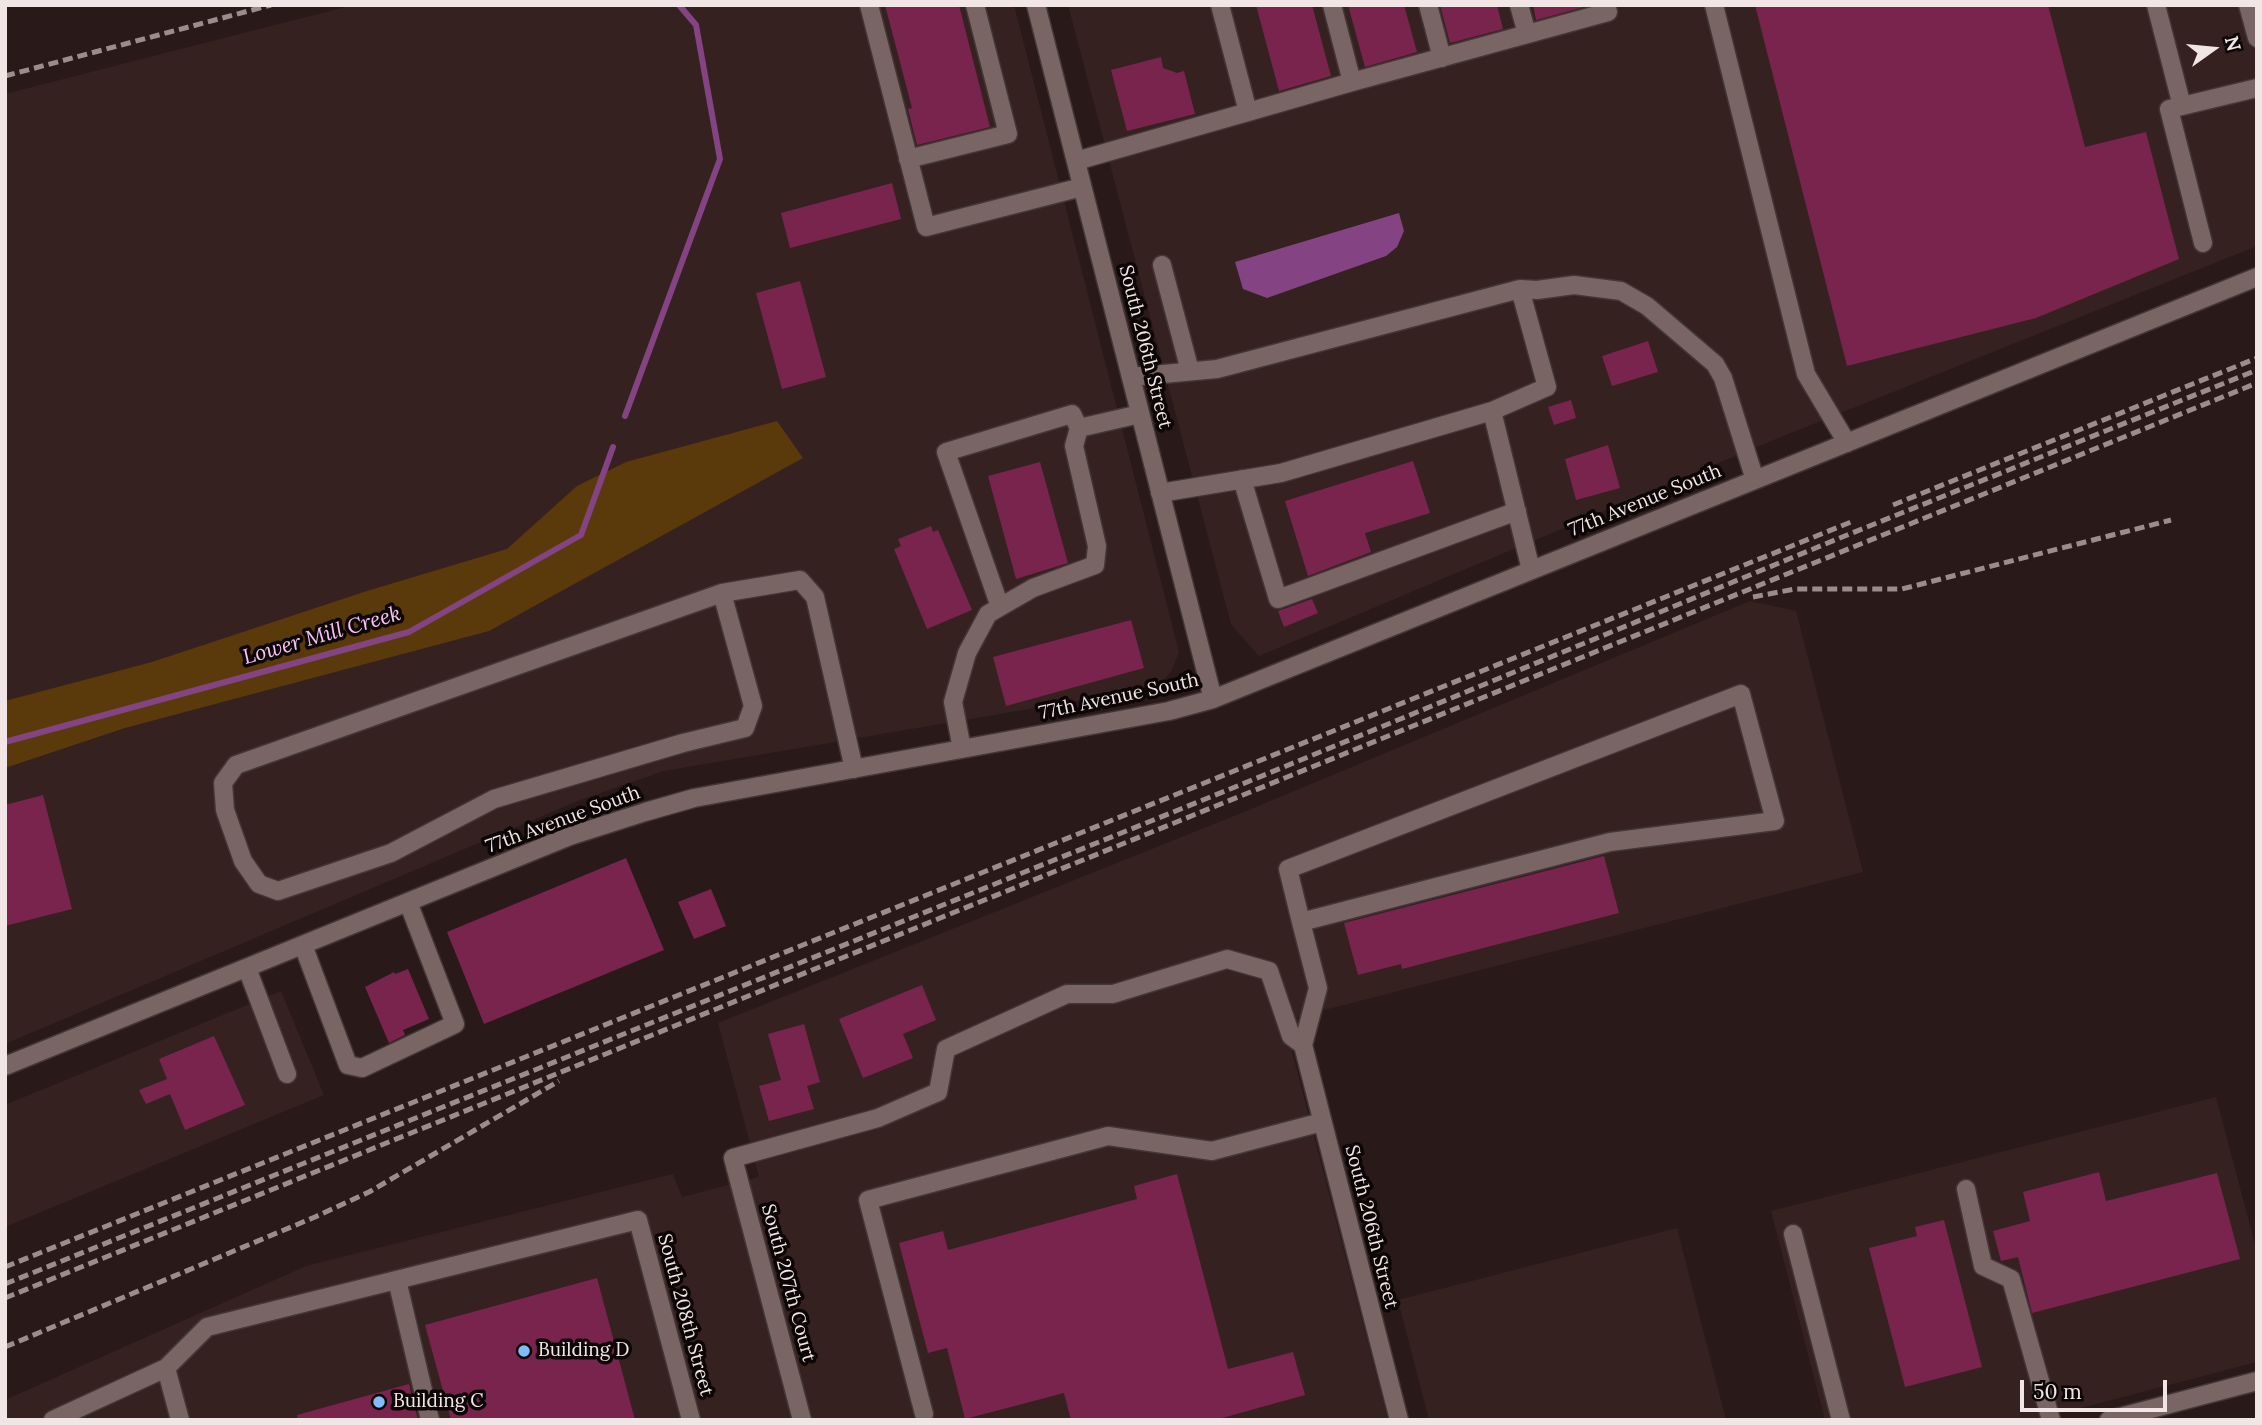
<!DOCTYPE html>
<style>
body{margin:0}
#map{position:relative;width:2262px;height:1425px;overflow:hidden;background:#291919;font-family:Lora,serif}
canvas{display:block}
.frame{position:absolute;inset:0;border:7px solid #f1e5e5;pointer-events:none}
.north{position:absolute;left:2178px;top:14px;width:70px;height:70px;-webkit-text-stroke:5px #0d0606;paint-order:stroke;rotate:75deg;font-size:19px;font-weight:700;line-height:28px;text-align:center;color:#f1e5e5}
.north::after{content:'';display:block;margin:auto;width:24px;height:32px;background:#f1e5e5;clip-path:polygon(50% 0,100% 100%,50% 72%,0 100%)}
.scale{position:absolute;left:2020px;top:1380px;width:147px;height:32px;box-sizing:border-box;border:4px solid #f1e5e5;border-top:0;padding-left:9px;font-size:21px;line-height:24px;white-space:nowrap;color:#f1e5e5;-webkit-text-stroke:5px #0d0606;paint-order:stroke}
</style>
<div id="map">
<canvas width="2262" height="1425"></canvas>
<div class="frame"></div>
<div class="north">N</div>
<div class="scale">50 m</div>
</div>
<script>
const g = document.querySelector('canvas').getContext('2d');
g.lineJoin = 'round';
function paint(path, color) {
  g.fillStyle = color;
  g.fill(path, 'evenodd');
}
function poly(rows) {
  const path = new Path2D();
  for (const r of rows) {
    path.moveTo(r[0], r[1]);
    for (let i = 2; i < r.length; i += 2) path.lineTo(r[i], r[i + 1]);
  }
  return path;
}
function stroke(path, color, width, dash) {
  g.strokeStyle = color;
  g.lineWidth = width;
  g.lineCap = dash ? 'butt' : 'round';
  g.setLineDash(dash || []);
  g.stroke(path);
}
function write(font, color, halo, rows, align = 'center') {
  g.font = font + ' Lora,serif';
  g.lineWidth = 7;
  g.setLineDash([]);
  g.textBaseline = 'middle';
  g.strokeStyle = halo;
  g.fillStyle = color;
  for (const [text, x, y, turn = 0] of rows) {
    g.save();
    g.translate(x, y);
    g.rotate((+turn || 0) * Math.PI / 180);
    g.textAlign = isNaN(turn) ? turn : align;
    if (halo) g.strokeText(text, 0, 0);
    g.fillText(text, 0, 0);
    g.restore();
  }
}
paint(poly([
 [353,5,1014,5,1179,652,1171,672,1158,685,1141,690,664,771,580,800,5,1044,5,94],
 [1068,5,2257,5,2257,246,1761,445,1259,656,1231,624],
 [1750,601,1796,611,1863,872,1297,1017,1302,1037,1289,1040,1388,1420,5,1420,5,1400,306,1266,673,1174,682,1197,759,1177,718,1023,1244,812],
 [281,991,324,1095,5,1227,5,1105],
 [2216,1097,2257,1252,2257,1362,2035,1420,1825,1420,1771,1211],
 [1677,1228,1726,1420,1429,1420,1398,1300]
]), '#362121');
paint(poly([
 [777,421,803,458,489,631,125,728,5,768,5,701,152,662,367,591,507,549,577,486,626,462]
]), '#5a3a0a');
paint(poly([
 [1399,213,1404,231,1397,247,1386,256,1267,298,1243,289,1235,262]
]), '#844383');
stroke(poly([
 [625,416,720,159,696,25,679,5],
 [5,742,409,632,581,535,613,447]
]), '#844383', 6);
paint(poly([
 [885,5,959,5,990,127,917,145,908,109,912,108],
 [1256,5,1312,5,1331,76,1279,91],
 [1348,5,1404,5,1417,52,1365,67],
 [1440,5,1497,5,1503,29,1450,43],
 [1533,5,1588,5,1588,6,1536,20],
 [1755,5,2048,5,2085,147,2146,132,2179,259,2036,318,1847,366],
 [1161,57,1163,68,1177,73,1184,71,1195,114,1127,131,1111,70],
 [892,183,901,219,790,248,781,213],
 [800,281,826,377,782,389,756,293],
 [1648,341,1658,372,1612,386,1602,356],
 [1571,400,1576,418,1554,425,1548,407],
 [1608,445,1620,488,1576,500,1565,459],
 [1413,461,1430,513,1365,533,1371,552,1308,576,1285,501],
 [1040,462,1068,563,1016,579,988,476],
 [931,526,933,532,938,530,972,610,927,629,894,549,901,546,898,539],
 [1312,599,1318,613,1284,627,1278,611],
 [1131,620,1144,668,1006,706,993,657],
 [43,795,72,909,5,926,5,805],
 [1604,856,1619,913,1402,969,1401,964,1358,975,1344,923],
 [626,858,664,950,484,1024,447,932],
 [711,889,726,926,694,939,678,902],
 [408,969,429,1019,403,1030,405,1035,389,1043,365,987,394,972,395,974],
 [922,985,936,1020,903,1034,913,1058,863,1078,839,1019],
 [804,1024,820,1082,807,1086,814,1109,769,1121,759,1086,781,1080,768,1034],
 [214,1036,245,1105,185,1130,170,1094,146,1104,139,1090,167,1079,159,1059],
 [2099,1172,2106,1201,2217,1173,2240,1259,2032,1313,2018,1257,2001,1261,1993,1231,2030,1221,2023,1192],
 [1177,1174,1228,1369,1293,1352,1305,1395,1215,1420,1071,1420,1064,1393,965,1419,947,1348,928,1353,899,1243,943,1231,948,1250,1137,1199,1134,1186],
 [1944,1220,1982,1367,1905,1387,1869,1248,1917,1236,1915,1227],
 [597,1278,635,1420,451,1420,425,1325],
 [409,1384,418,1420,298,1420,297,1415]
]), '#78244d');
const minor = poly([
 [869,5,926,227,1082,187],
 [1036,5,1213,699],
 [1428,5,1442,58],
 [1519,5,1527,34],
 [1714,5,1806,374,1847,443],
 [2156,5,2182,106,2257,88],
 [2248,5,2257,38],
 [1352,82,1608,12,1606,5],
 [2182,106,2169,109,2203,243],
 [1248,112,1352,82,1332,5],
 [908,159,1008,134,975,5],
 [1076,161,1248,112,1220,5],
 [1162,265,1190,371],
 [1520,289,1537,290,1574,285,1621,291,1647,306,1715,364,1723,378,1755,480],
 [1131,377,1217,369,1520,289,1547,387,1492,411],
 [1079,428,1140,414],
 [1242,479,1278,599,1517,511],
 [1160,493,1281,473,1492,411,1531,570],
 [722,593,753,706,745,728,683,743,494,799,391,853,278,891,259,884,243,861,225,810,223,783,236,765,722,593,800,580,815,597,854,769],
 [962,749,953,702,967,653,988,614,1000,607,1033,588,1095,565,1097,546,1074,446,1079,428,1072,414,946,452,1000,607],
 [1301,922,1610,842,1775,821,1741,694,1288,869,1301,922,1318,988,1303,1045,1399,1420],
 [303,945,348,1065,362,1068,455,1024,408,902],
 [247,968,287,1074],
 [5,1066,570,836,645,812,694,798,1169,711,1213,699,2257,277],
 [1966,1189,1983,1266,2011,1279,2051,1420],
 [1793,1234,1841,1420],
 [397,1280,430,1420],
 [166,1368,207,1327,638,1220,691,1420],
 [924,1414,868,1200,1108,1136,1212,1151,1322,1122],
 [53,1420,166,1368,180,1420],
 [802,1420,733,1158,878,1118,938,1092,946,1049,1067,994,1113,994,1227,959,1269,971,1291,1036,1303,1045],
 [2109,1420,2257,1381]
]);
stroke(minor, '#423636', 21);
stroke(minor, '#786564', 18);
stroke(poly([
 [5,76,271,5],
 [1893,505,2257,358],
 [1753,597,1795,589,1902,589,2171,520],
 [5,1267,1851,522],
 [5,1284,1240,785,1852,533,2257,370],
 [5,1298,2257,383],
 [5,1347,315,1217,369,1192,559,1081]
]), '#9b8d8d', 5, [10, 5]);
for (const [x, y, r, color] of [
 [524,1351,7,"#81bcfa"],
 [379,1402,7,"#81bcfa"]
]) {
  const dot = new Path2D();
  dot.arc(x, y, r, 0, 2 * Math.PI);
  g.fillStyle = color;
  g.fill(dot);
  stroke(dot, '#0d0606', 2.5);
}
write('19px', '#f1e5e5', '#0d0606', [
 ["South 206th Street",1145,347,76],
 ["77th Avenue South",1645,501,-22],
 ["77th Avenue South",1119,697,-12],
 ["77th Avenue South",563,820,-20],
 ["South 206th Street",1371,1227,76],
 ["South 207th Court",788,1283,75],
 ["South 208th Street",685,1315,75]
]);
write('19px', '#f1e5e5', '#0d0606', [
 ["Building D",538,1351],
 ["Building C",393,1402]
], 'left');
write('italic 21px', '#f9c2f6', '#0d0606', [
 ["Lower Mill Creek",322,636,-16]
]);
</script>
